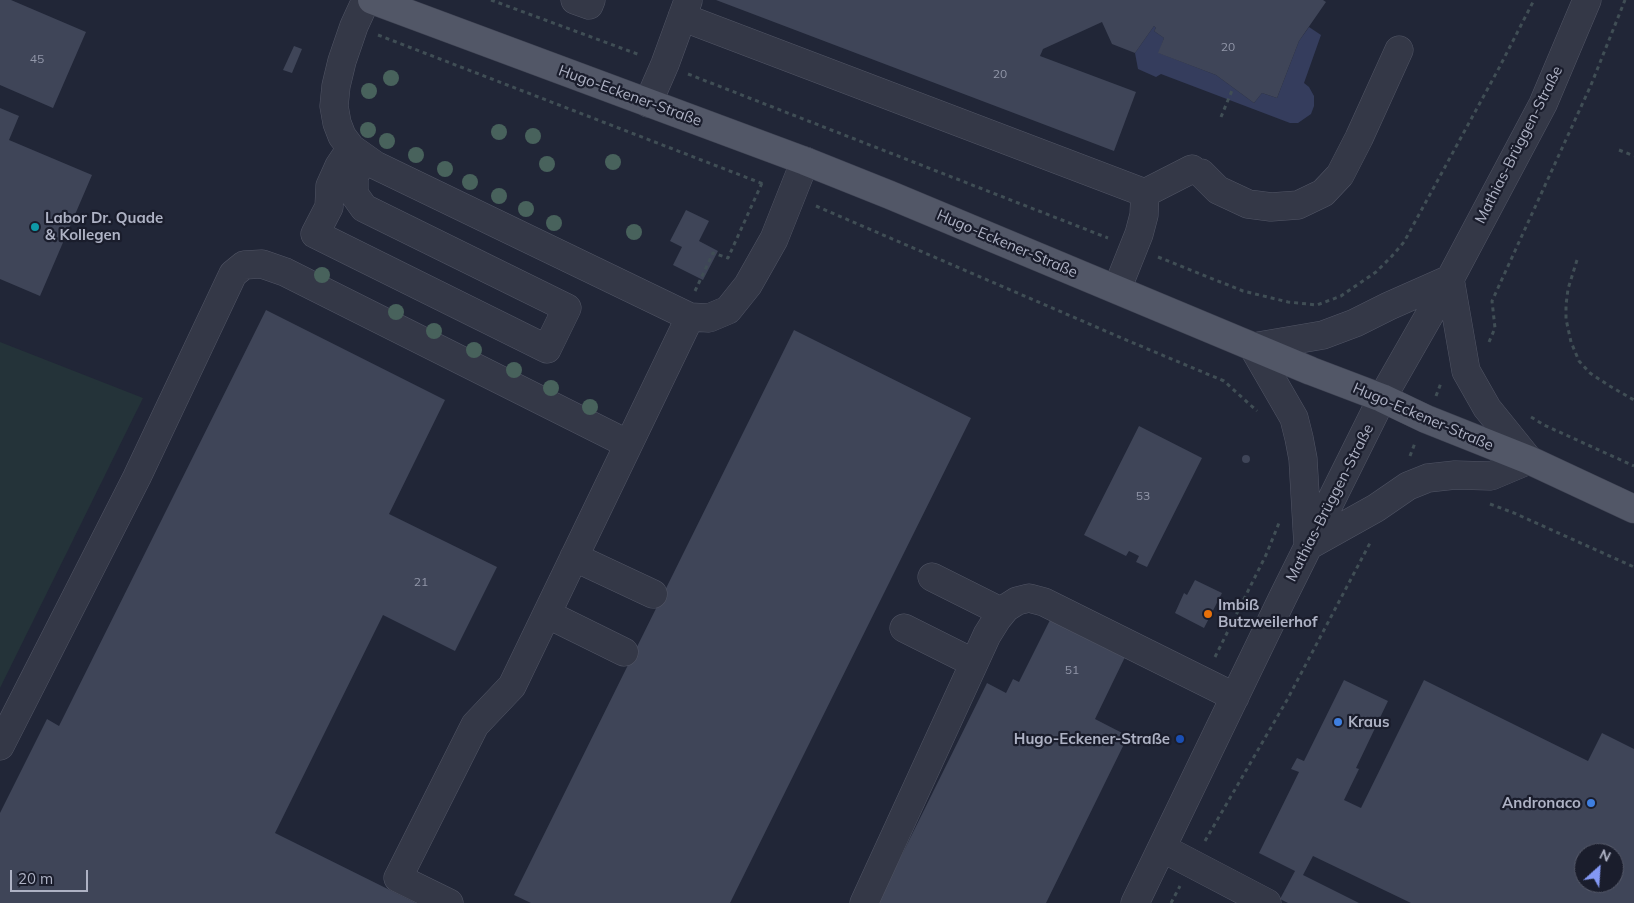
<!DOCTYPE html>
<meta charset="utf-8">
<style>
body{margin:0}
#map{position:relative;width:1634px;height:903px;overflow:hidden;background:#212637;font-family:Mulish,sans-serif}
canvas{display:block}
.north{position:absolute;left:1574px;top:843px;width:50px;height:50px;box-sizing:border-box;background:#1a1d2c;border:1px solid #555969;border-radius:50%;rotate:26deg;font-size:14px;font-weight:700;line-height:20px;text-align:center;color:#aeb2c4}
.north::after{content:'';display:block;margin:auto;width:18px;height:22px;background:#8398f4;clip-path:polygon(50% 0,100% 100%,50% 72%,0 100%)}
.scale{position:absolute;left:10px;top:870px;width:78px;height:22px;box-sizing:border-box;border:2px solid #aeb2c4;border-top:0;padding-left:6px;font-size:15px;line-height:18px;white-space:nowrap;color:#aeb2c4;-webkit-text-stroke:4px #1a1d2c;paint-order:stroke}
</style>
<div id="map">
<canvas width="1634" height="903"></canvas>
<div class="north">N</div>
<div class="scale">20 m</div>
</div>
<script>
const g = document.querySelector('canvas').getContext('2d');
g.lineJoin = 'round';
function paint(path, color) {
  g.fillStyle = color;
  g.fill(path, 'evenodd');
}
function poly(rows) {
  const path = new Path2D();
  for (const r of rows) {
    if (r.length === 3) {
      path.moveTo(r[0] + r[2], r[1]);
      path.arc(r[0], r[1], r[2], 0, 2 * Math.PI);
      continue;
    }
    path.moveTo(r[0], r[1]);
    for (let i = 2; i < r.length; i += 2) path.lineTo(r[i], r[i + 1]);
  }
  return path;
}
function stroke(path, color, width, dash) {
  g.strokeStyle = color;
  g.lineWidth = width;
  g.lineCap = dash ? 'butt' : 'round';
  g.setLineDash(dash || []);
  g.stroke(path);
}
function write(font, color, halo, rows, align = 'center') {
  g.font = font + ' Mulish,sans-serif';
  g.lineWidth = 4.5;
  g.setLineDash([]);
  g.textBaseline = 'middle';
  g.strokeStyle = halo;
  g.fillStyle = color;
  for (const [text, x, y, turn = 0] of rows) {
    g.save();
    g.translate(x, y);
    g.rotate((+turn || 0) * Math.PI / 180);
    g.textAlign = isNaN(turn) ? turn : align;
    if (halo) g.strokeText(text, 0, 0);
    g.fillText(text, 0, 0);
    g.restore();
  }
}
paint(poly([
 [0,342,143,398,0,688]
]), '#243339');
paint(poly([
 [1154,26,1156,28,1154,31,1164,38,1159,53,1216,75,1254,103,1262,93,1277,98,1299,41,1309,27,1321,35,1304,83,1309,87,1314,96,1314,106,1311,114,1298,123,1290,123,1161,74,1156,77,1138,69,1135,53]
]), '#353d5d');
paint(poly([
 [0,0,11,0,86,32,53,108,0,85],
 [716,0,1323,0,1326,2,1299,41,1277,98,1262,93,1254,103,1216,75,1158,53,1164,38,1154,31,1156,28,1154,26,1135,53,1112,44,1102,22,1043,49,1040,56,1136,92,1114,151],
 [294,46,302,49,292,73,283,70],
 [0,108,19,116,9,140,92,175,40,296,0,279],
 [686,210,709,221,699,241,718,251,703,280,673,265,682,247,670,241],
 [266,310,445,400,389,514,497,567,455,651,383,615,275,833,416,903,0,903,0,813,47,719,59,726],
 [794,330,971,418,730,903,531,903,514,895],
 [1139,426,1202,458,1147,567,1136,562,1139,556,1129,551,1126,556,1084,535],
 [1246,459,4],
 [1195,580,1222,593,1204,628,1175,613,1184,593,1187,595],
 [1050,620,1125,657,1095,719,1128,736,1046,903,878,903,987,683,1006,693,1013,679,1019,682],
 [1344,680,1388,701,1356,768,1359,769,1344,800,1361,808,1424,680,1588,761,1602,733,1634,749,1634,903,1411,903,1313,856,1303,875,1359,903,1288,903,1280,899,1295,871,1259,853,1299,772,1291,769,1297,758,1304,761],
 [1584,853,1614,853,1614,883,1584,883]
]), '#3f4558');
const minor = poly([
 [366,0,354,26,342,61,336,86,334,106,337,123,342,136,351,148,375,165,690,317,709,318,728,310,748,285,774,239,805,161],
 [575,0,589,5,591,0],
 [682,17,1145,193],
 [648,103,665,64,688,1],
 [351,148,339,166,330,186,329,207,315,234,547,349,567,308,364,208,354,194,354,177,363,158],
 [1201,173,1218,190,1248,204,1271,207,1298,205,1323,193,1340,175,1359,138,1399,50],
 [1117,289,1139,234,1144,215,1145,193,1192,169],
 [1308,545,1303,459,1299,438,1294,418,1253,347,1323,335,1355,323,1389,306,1450,279],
 [1308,546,1376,508,1408,486,1428,478,1455,475,1491,476,1529,460,1487,408,1466,371,1450,279],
 [574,557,653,594],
 [932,577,1002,612],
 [547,614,624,652],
 [904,628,974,663],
 [0,746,137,477,233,274,244,265,262,264,285,272,628,444],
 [1162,848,1267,903],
 [449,903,398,878,475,725,512,686,690,317],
 [864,903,987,635,997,619,1006,608,1017,601,1029,598,1044,602,1235,697],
 [1135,903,1283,597,1382,398,1450,279,1543,104,1587,0]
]);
const major = poly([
 [372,0,805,161,890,195,1311,371,1382,398,1426,419,1529,460,1634,509]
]);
stroke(minor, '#515565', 29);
stroke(major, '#3d4151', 29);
stroke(poly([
 [491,0,640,55],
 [378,35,766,185],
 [688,74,1108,238],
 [1221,117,1233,88],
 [1619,150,1634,156],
 [816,206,1131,342,1224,381,1257,411],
 [1158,257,1243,291,1288,302,1317,305,1341,296,1376,272,1392,256,1404,242,1499,68,1534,0],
 [1577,260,1568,289,1566,305,1566,319,1571,342,1579,361,1590,373,1608,385,1634,400],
 [695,291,713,253,728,258,762,183],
 [1489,342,1495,328,1492,301,1591,85,1625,0],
 [1436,396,1441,383],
 [1531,417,1544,425,1634,466],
 [1410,456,1415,443],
 [1490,504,1514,513,1634,567],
 [1215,657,1266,555,1279,523],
 [1205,841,1287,700,1370,543],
 [1171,903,1180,886]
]), '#404e55', 3, [4, 4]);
stroke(minor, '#343847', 28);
stroke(major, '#525767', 28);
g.fillStyle = '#48625c';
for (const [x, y] of [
 [391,78],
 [369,91],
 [368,130],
 [499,132],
 [533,136],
 [387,141],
 [416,155],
 [613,162],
 [547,164],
 [445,169],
 [470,182],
 [499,196],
 [526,209],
 [554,223],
 [634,232],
 [322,275],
 [396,312],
 [434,331],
 [474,350],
 [514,370],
 [551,388],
 [590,407]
]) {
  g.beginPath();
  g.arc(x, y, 8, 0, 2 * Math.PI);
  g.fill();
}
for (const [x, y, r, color] of [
 [35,227,5,"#0f9aa8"],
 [1208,614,5,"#e8710a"],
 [1338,722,5,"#3f7fe0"],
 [1180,739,5,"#1a4fb4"],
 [1591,803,5,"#3f7fe0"]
]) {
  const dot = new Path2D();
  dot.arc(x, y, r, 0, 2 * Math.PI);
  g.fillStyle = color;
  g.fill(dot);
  stroke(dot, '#1a1d2c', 2);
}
write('12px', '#9297a9', null, [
 ["20",1228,47],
 ["45",37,59],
 ["20",1000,74],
 ["53",1143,496],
 ["21",421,582],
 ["51",1072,670]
]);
write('15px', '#aeb2c4', '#1a1d2c', [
 ["Hugo-Eckener-Straße",630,96,20],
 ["Mathias-Brüggen-Straße",1519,145,-63],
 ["Hugo-Eckener-Straße",1007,244,23],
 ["Hugo-Eckener-Straße",1423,417,23],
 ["Mathias-Brüggen-Straße",1330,503,-63]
]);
write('bold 15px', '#aeb2c4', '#1a1d2c', [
 ["Labor Dr. Quade",45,218],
 ["& Kollegen",45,235],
 ["Imbiß",1218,605],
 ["Butzweilerhof",1218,622],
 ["Kraus",1348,722],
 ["Hugo-Eckener-Straße",1170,739,"right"],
 ["Andronaco",1581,803,"right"]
], 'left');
</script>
